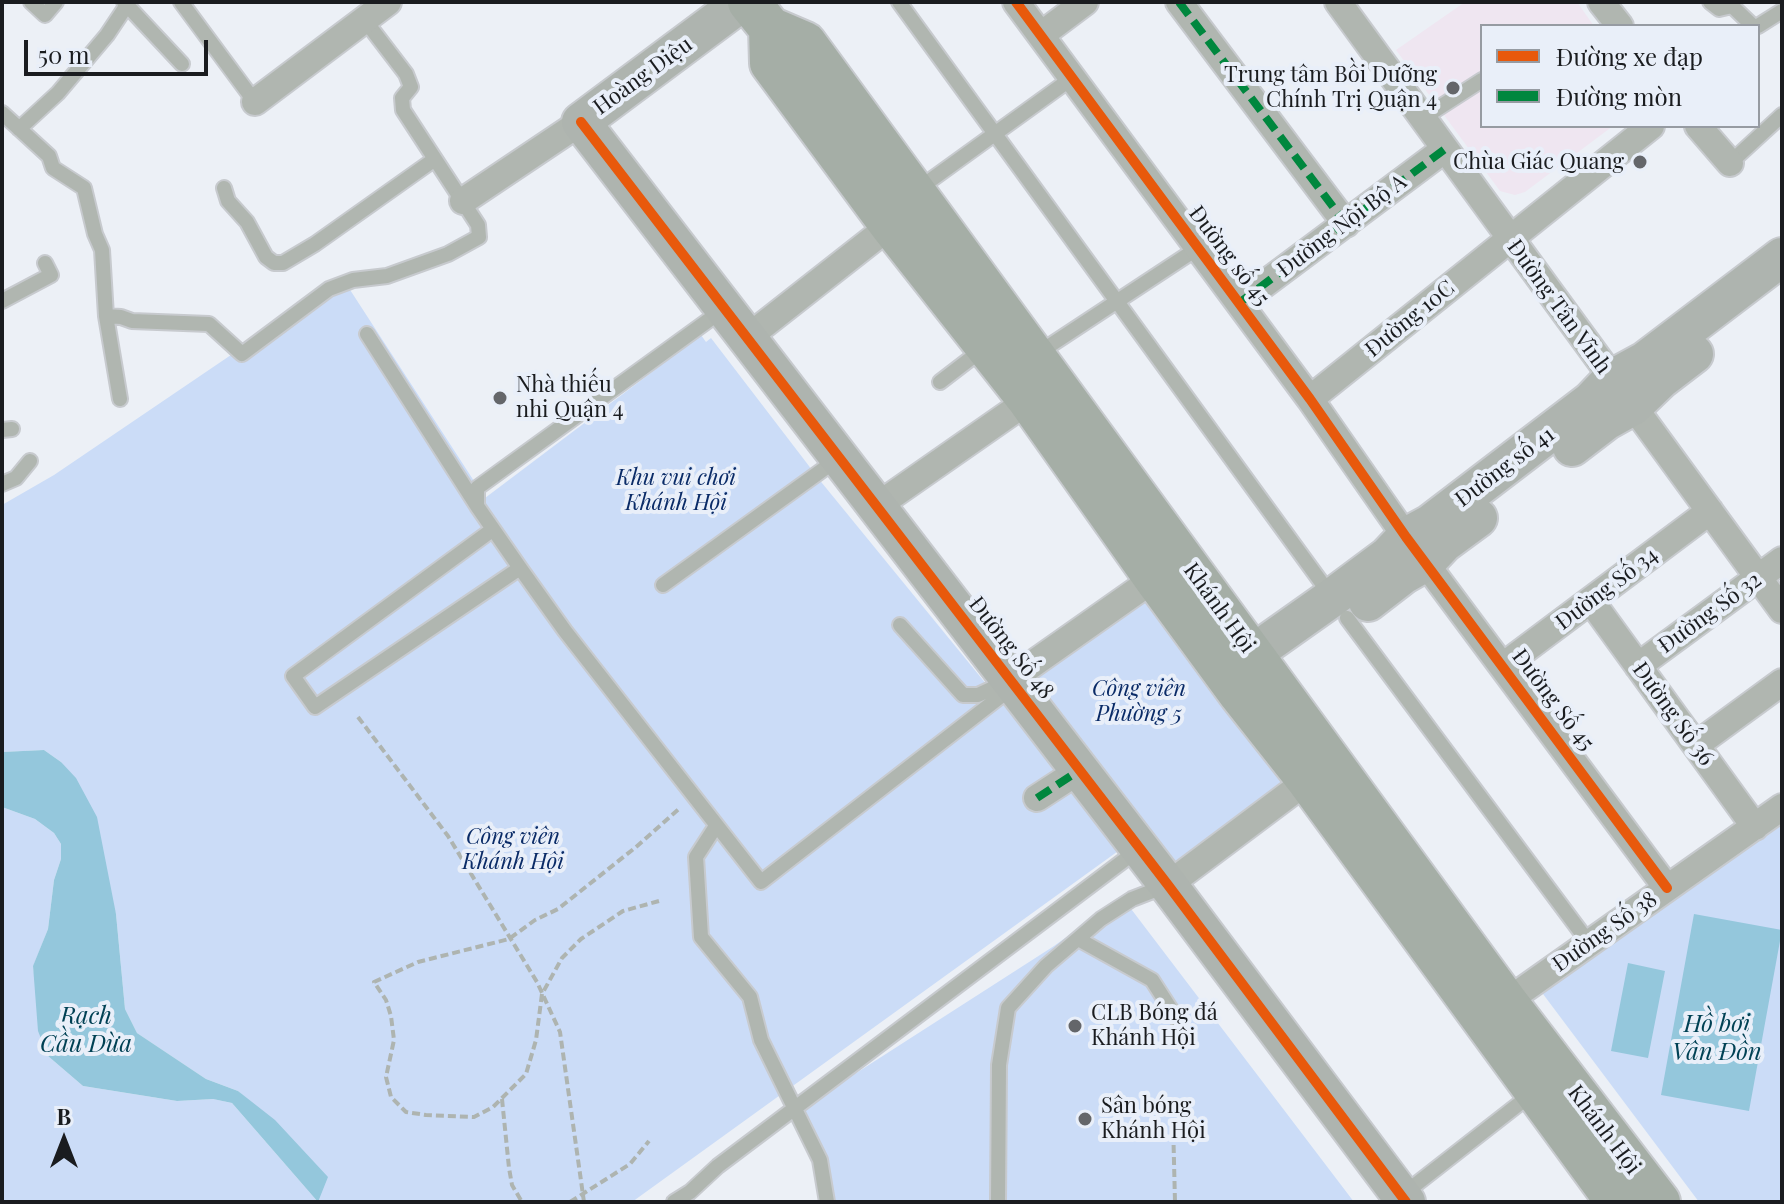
<!DOCTYPE html>
<meta charset="utf-8">
<style>
body{margin:0}
#map{position:relative;width:1784px;height:1204px;overflow:hidden;background:#ecf0f6;font-family:"Playfair Display",serif}
canvas{display:block}
.frame{position:absolute;inset:0;border:4px solid #1a1c1f;pointer-events:none}
.legend{position:absolute;left:1480px;top:24px;width:280px;height:104px;box-sizing:border-box;background:#e9eff9;border:2px solid #969ba2;margin:0;padding:10px 14px;list-style:none;font-size:24px;color:#1a1c1f}
.legend li{display:flex;align-items:center;gap:16px;height:40px}
.legend b{width:40px;border:2px solid #969ba2}
.north{position:absolute;left:24px;top:1100px;width:80px;height:80px;-webkit-text-stroke:6px #e9eff9;paint-order:stroke;rotate:0deg;font-size:22px;font-weight:700;line-height:32px;text-align:center;color:#1a1c1f}
.north::after{content:'';display:block;margin:auto;width:28px;height:36px;background:#1a1c1f;clip-path:polygon(50% 0,100% 100%,50% 72%,0 100%)}
.scale{position:absolute;left:24px;top:40px;width:184px;height:36px;box-sizing:border-box;border:4px solid #1a1c1f;border-top:0;padding-left:10px;font-size:24px;line-height:28px;white-space:nowrap;color:#1a1c1f;-webkit-text-stroke:6px #e9eff9;paint-order:stroke}
</style>
<div id="map">
<canvas width="1784" height="1204"></canvas>
<div class="frame"></div>
<ul class="legend">
<li><b style="height:10px;background:#e8590c"></b>Đường xe đạp</li>
<li><b style="height:10px;background:#00873e"></b>Đường mòn</li>
</ul>
<div class="north">B</div>
<div class="scale">50 m</div>
</div>
<script>
const g = document.querySelector('canvas').getContext('2d');
g.lineJoin = 'round';
function paint(path, color) {
  g.fillStyle = color;
  g.fill(path, 'evenodd');
}
function poly(rows) {
  const path = new Path2D();
  for (const r of rows) {
    path.moveTo(r[0], r[1]);
    for (let i = 2; i < r.length; i += 2) path.lineTo(r[i], r[i + 1]);
  }
  return path;
}
function stroke(path, color, width, dash) {
  g.strokeStyle = color;
  g.lineWidth = width;
  g.lineCap = dash ? 'butt' : 'round';
  g.setLineDash(dash || []);
  g.stroke(path);
}
function write(font, color, halo, rows, align = 'center') {
  g.font = font + ' "Playfair Display",serif';
  g.lineWidth = 8;
  g.setLineDash([]);
  g.textBaseline = 'middle';
  g.strokeStyle = halo;
  g.fillStyle = color;
  for (const [text, x, y, turn = 0] of rows) {
    g.save();
    g.translate(x, y);
    g.rotate((+turn || 0) * Math.PI / 180);
    g.textAlign = isNaN(turn) ? turn : align;
    if (halo) g.strokeText(text, 0, 0);
    g.fillText(text, 0, 0);
    g.restore();
  }
}
paint(poly([
 [1465,2,1577,2,1594,26,1482,26,1482,126,1613,126,1525,192,1515,195,1500,191,1396,50]
]), '#efe6f1');
paint(poly([
 [343,279,485,498,701,335,706,342,711,338,822,483,1121,849,632,1202,2,1202,2,807,35,819,54,833,61,844,61,859,54,880,48,929,33,967,48,1056,83,1086,177,1101,213,1099,232,1103,318,1202,249,1101,238,1091,206,1079,137,1033,125,1009,116,914,61,762,44,750,2,752,2,505,54,475],
 [1156,588,1298,773,1168,874,1021,685],
 [1782,825,1782,1202,1699,1202,1540,990],
 [1122,897,1354,1202,828,1202,824,1177,803,1106,842,1081,843,1077,850,1077,1054,946]
]), '#cbdcf7');
paint(poly([
 [44,750,61,762,76,778,97,817,116,914,125,1009,137,1033,206,1079,238,1091,275,1120,328,1177,318,1202,232,1103,213,1099,177,1101,83,1086,48,1056,38,1031,33,966,48,929,54,880,61,859,61,844,54,833,35,819,2,807,2,752],
 [1694,914,1782,930,1749,1111,1661,1095],
 [1628,963,1665,971,1648,1058,1611,1051]
]), '#94c7dc');
const lane = poly([
 [31,2,45,15,56,2],
 [124,2,182,64],
 [181,2,255,102],
 [899,2,1332,597],
 [1710,2,1719,9,1732,6,1753,26],
 [1758,26,1782,11],
 [2,113,49,156,53,168,84,188,95,234,102,250,106,316,120,399],
 [1423,118,1482,80],
 [19,129,58,93,107,35,129,2],
 [1730,163,1782,115],
 [224,188,228,201,247,222,266,257,274,263,283,263,315,244,435,159],
 [917,190,1072,78],
 [2,301,51,275,45,263],
 [106,316,121,317,132,321,209,324,242,354,329,289,353,280,387,276,448,254,479,237,478,225,403,110,402,98,411,87,406,74,364,19],
 [367,334,477,506,520,568,565,631,761,882,1014,686],
 [1037,354,1198,248],
 [940,382,983,349],
 [2,430,12,429],
 [2,484,16,478,30,461],
 [477,506,477,488,724,309],
 [492,530,293,676,315,707,520,568],
 [663,585,839,458],
 [1347,618,1589,943],
 [900,625,963,695,978,695,1010,680],
 [716,826,696,857,701,937,750,997,761,1040,820,1160,827,1202],
 [1078,939,1152,980,1177,1019],
 [1401,1196,1533,1093],
 [674,1202,690,1192,718,1166,1139,849],
 [998,1202,999,1065,1008,1008,1046,966,1101,919,1132,899,1168,885]
]);
const street = poly([
 [1016,2,1310,399,1406,537,1667,888],
 [1179,2,1346,224],
 [1338,2,1782,610],
 [1601,2,1620,26],
 [1041,35,1085,2],
 [255,102,388,2],
 [1698,126,1730,163],
 [463,201,581,122],
 [1239,303,1445,149],
 [747,338,891,225],
 [1310,399,1651,126],
 [877,506,1029,400],
 [1591,601,1755,827],
 [1503,666,1710,511],
 [1638,666,1782,560],
 [1010,680,1155,578],
 [1696,745,1782,682],
 [1037,798,1080,770],
 [1168,885,1308,780],
 [1506,1002,1782,807]
]);
const secondary = poly([
 [742,2,581,122,1168,885,1406,1202],
 [1572,447,1606,421,1633,406,1660,380,1694,354],
 [1368,602,1403,575,1426,562,1444,543,1478,518],
 [1227,672,1333,597,1388,556,1406,537,1430,524,1591,401,1612,379,1645,361,1782,257]
]);
const primary = poly([
 [749,2,770,28,805,43,1506,1002,1659,1202],
 [770,28,771,63,891,225,1029,400,1155,578,1240,694,1308,780,1617,1202]
]);
stroke(lane, '#c7cace', 18);
stroke(street, '#c7cace', 30);
stroke(secondary, '#c7cace', 42);
stroke(primary, '#c7cace', 46);
stroke(poly([
 [358,717,448,836,537,982,560,1032,584,1202],
 [659,901,623,911,581,939,562,958,542,994,536,1040,526,1074,493,1107,474,1117,426,1115,406,1112,391,1097,386,1077,394,1040,391,1016,386,1000,374,982,418,962,509,939,535,920,558,909,636,847,680,808],
 [502,1099,509,1168,512,1185,522,1202],
 [1173,1121,1175,1202],
 [570,1202,630,1164,649,1141]
]), '#aeb4b0', 4, [8, 4]);
stroke(lane, '#b0b6b0', 14);
stroke(street, '#b0b6b0', 26);
stroke(secondary, '#aeb4af', 38);
stroke(primary, '#a5aea6', 42);
stroke(poly([
 [1179,2,1346,224],
 [1239,303,1445,149],
 [1037,798,1080,770]
]), '#00873e', 8, [16, 8]);
stroke(poly([
 [1016,2,1310,399,1406,537,1667,888],
 [581,122,1168,885,1406,1202]
]), '#e8590c', 10);
for (const [x, y, r, color] of [
 [1453,88,8,"#64666a"],
 [1640,162,8,"#64666a"],
 [500,398,8,"#64666a"],
 [1075,1026,8,"#64666a"],
 [1085,1119,8,"#64666a"]
]) {
  const dot = new Path2D();
  dot.arc(x, y, r, 0, 2 * Math.PI);
  g.fillStyle = color;
  g.fill(dot);
  stroke(dot, '#e9eff9', 3);
}
write('22px', '#1a1c1f', '#e9eff9', [
 ["Trung tâm Bồi Dưỡng",1437,75,"right"],
 ["Chính Trị Quận 4",1437,100,"right"],
 ["Chùa Giác Quang",1624,162,"right"],
 ["Nhà thiếu",516,385],
 ["nhi Quận 4",516,410],
 ["CLB Bóng đá",1091,1013],
 ["Khánh Hội",1091,1038],
 ["Sân bóng",1101,1106],
 ["Khánh Hội",1101,1131]
], 'left');
write('22px', '#1a1c1f', '#e9eff9', [
 ["Hoàng Diệu",643,76,-36],
 ["Đường Nội Bộ A",1342,226,-37],
 ["Đường số 45",1229,256,53],
 ["Đường Tân Vĩnh",1559,307,54],
 ["Đường 10C",1410,319,-39],
 ["Đường số 41",1505,467,-37],
 ["Đường Số 34",1607,589,-37],
 ["Khánh Hội",1219,608,54],
 ["Đường Số 32",1710,613,-36],
 ["Đường Số 48",1011,648,52],
 ["Đường Số 45",1553,700,53],
 ["Đường Số 36",1673,714,54],
 ["Đường Số 38",1605,932,-35],
 ["Khánh Hội",1604,1130,53]
]);
write('italic 22px', '#0a2b67', '#e9eff9', [
 ["Khu vui chơi",676,478],
 ["Khánh Hội",676,503],
 ["Công viên",1139,689],
 ["Phường 5",1139,714],
 ["Công viên",513,837],
 ["Khánh Hội",513,862]
]);
write('italic 24px', '#004154', '#e9eff9', [
 ["Rạch",86,1017],
 ["Cầu Dừa",86,1045],
 ["Hồ bơi",1717,1025],
 ["Vân Đồn",1717,1053]
]);
</script>
